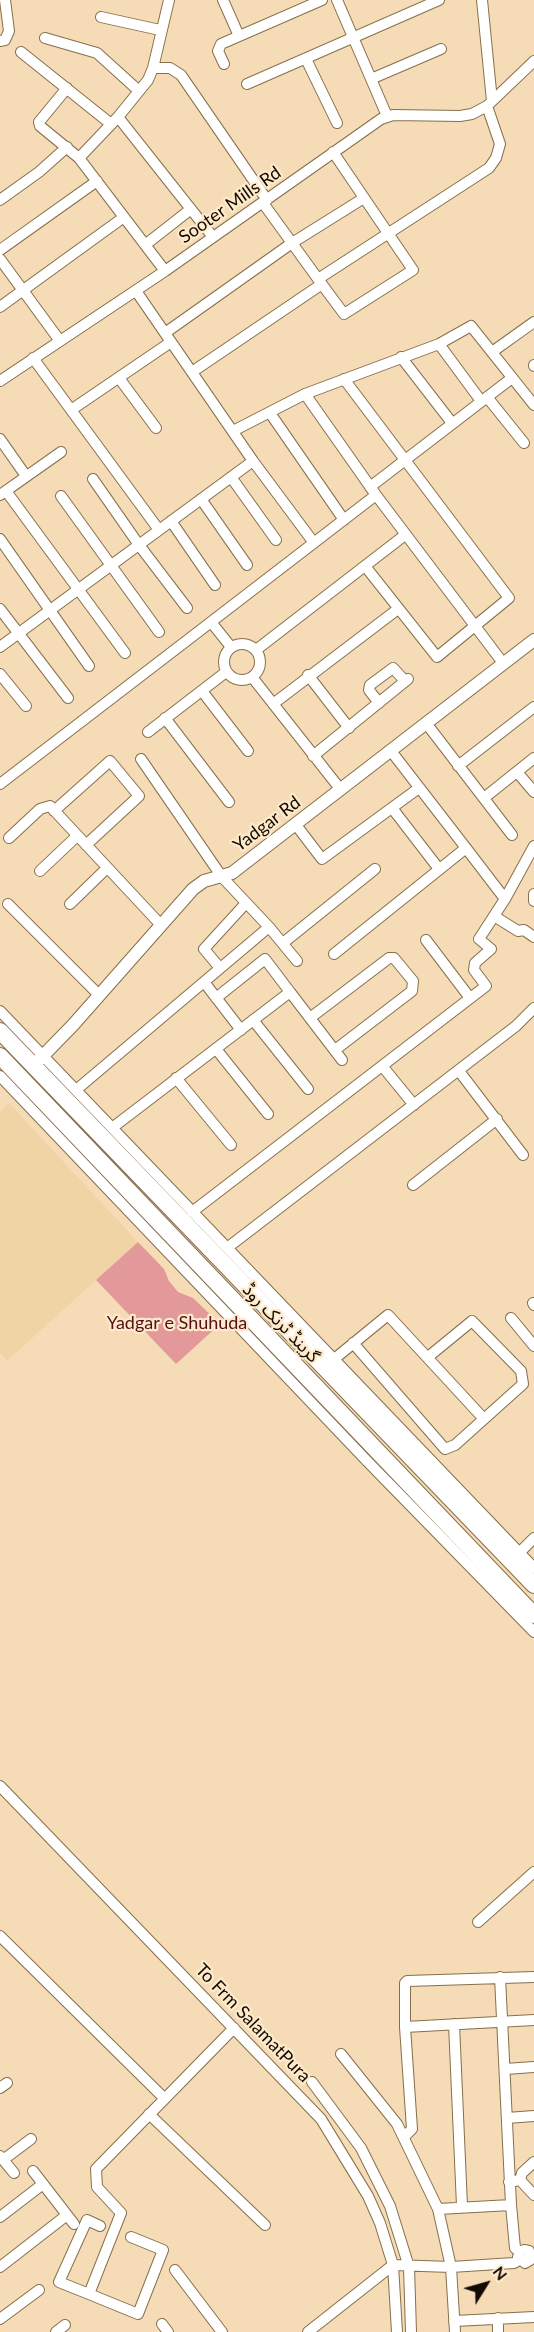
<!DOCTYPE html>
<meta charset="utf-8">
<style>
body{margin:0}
#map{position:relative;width:534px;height:2332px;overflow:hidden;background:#f5dcb6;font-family:Lato,sans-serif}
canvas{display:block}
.north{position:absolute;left:456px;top:2254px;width:60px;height:60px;-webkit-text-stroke:4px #feeacb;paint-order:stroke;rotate:53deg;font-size:16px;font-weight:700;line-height:24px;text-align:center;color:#130b01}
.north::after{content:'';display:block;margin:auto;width:21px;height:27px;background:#130b01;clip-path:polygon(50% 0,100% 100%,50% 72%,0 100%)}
</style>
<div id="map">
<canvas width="534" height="2332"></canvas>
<div class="north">N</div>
</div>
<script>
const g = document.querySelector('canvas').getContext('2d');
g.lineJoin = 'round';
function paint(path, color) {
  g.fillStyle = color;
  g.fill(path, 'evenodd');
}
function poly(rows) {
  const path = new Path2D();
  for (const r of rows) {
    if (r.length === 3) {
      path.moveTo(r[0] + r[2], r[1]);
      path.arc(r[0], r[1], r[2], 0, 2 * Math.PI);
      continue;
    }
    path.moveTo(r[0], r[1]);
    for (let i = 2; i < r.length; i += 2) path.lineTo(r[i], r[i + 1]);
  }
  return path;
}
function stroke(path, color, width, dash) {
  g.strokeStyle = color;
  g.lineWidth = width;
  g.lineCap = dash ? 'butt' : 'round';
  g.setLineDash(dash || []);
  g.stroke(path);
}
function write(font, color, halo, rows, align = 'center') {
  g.font = font + ' Lato,"Noto Sans Arabic",sans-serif';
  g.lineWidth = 4.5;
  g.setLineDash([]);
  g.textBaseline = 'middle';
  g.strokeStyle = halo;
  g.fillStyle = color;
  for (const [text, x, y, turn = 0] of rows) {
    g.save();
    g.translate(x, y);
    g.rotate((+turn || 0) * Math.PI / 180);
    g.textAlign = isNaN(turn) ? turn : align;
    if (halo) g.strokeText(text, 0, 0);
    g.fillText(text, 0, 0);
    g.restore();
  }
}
paint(poly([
 [9,1103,138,1242,7,1361,0,1353,0,1112]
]), '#f1d4a6');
paint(poly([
 [138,1242,164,1269,169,1281,178,1292,193,1298,220,1324,176,1364,96,1280]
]), '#e39899');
const minor = poly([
 [223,0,239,36],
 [337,0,387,116],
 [482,0,492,101],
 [101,17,160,30],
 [45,38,97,53,139,91],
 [0,41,5,40,9,31,5,0],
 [21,52,111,124],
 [306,59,337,123],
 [224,64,218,51,221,44,322,0],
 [153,68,170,68,181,75,267,200],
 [371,79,441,49],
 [247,84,439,0],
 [67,88,39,122,40,126,79,158],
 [118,117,213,237],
 [0,200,39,172,67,147],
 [263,203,318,279,489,168,496,158,500,144,487,106],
 [145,245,191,209],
 [0,250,97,181],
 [0,259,60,341],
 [165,271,79,158,118,117,148,80,153,68,169,0],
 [318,279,344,314,413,270,333,152],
 [136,291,253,461,314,543],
 [0,307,124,217],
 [165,333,292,243,364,198],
 [439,344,481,401],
 [492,352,534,322],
 [401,357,452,423],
 [33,358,159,530],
 [534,365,534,366],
 [192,372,322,284],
 [119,378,156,428],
 [344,379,509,598,437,657,365,566],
 [0,381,165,271,381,119,393,115,460,116,472,114,487,106,534,61],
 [487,397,524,443],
 [71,410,171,342],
 [270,413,344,520],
 [233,431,305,394,439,344,471,326,534,405],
 [0,439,26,476],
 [231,477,276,540],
 [93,479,139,545,187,608],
 [370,487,512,378],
 [6,491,125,653],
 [0,495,61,452],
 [376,495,503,663],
 [61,496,159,632],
 [201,499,247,565],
 [171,521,215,585],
 [0,539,89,666],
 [0,609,68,698],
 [211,622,376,495,305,394],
 [242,662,18],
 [0,647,253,461],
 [256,650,405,535],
 [0,674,26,706],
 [308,675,349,728],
 [252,677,341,790],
 [202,691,248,751],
 [379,703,369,690,370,685,393,668,405,681],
 [273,704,398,609],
 [165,718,229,802],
 [426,723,512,835],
 [148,732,226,672],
 [313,756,408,679],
 [458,766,534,707],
 [517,772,534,792],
 [0,784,211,622,231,647],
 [484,798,534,758],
 [392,808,439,869],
 [54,811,110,761,139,796,86,845],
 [296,825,322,859,419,788],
 [9,838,40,809,50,806,160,924],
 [466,848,505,899],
 [40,871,77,836],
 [534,894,534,901],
 [8,904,98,994],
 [70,904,107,868],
 [494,916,518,931,524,930,534,937],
 [269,927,297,961],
 [426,940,470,998],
 [283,943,375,869],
 [334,954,466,848,391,751],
 [220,968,204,949,246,903],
 [204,982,241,1030],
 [216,998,265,959,290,992],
 [0,1011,534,1568],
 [310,1018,389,958,394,958,413,981,412,991,335,1050],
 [253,1020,308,1089],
 [216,1049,268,1114],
 [383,1067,414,1105],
 [459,1071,523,1155],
 [0,1076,367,1461,534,1632],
 [176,1078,231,1145],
 [76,1090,269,927,222,877,141,759],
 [112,1128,290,992,342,1060],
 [413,1185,497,1119],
 [192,1212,486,986,474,970,475,963,491,949,479,939,505,899,534,846],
 [227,1248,516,1026,534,1008],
 [533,1303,534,1305],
 [511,1318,534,1346],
 [353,1343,445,1449,455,1445,523,1384,521,1371,472,1321,428,1357],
 [333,1360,388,1315,484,1419],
 [519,1553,534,1538],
 [0,1786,321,2119,368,2196,380,2223,393,2265,397,2332],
 [478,1922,534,1872],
 [0,1936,164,2098],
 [500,1977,511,2205,515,2248,520,2252,518,2257,525,2263,530,2260,529,2251,524,2250,520,2252],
 [454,2024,462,2206],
 [405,2027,534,2020],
 [341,2054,397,2124,438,2209,451,2267,455,2332],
 [505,2069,534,2067],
 [312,2082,361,2148,390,2206,409,2267,411,2332],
 [0,2088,7,2083],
 [149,2114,265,2225],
 [507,2118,534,2116],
 [404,2137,412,2129,405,2027,405,1983,407,1981,534,1977],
 [0,2156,14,2173],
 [3,2160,31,2139],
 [33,2171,74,2224],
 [520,2180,522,2173,534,2162],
 [509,2182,520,2180,534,2195],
 [438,2209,511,2205],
 [0,2217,43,2184],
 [131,2237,163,2250,138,2314,89,2294,121,2213,97,2187,96,2169,234,2028],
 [0,2267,67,2215],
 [175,2270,222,2332],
 [89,2294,59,2282,87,2220,100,2226],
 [0,2319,39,2290],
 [454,2321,534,2317],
 [162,2324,168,2332],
 [56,2332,65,2325],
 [308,2332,393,2265,451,2267,514,2263,519,2260],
 [498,2332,498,2318]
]);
const tertiary = poly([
 [33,1066,73,1025,193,889,204,881,232,873,534,640]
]);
const trunk = poly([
 [0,1031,534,1585],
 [0,1056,534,1615]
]);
stroke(minor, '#866f4c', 12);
stroke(tertiary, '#866f4c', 14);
stroke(trunk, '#866f4c', 18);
stroke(minor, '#fff', 10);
stroke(tertiary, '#fff', 12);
stroke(trunk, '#fff', 16);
write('18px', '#130b01', '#feeacb', [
 ["Sooter Mills Rd",230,205,-35],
 ["Yadgar Rd",267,824,-37],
 ["گرینڈ ٹرنک روڈ",281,1323,46],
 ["To Frm SalamatPura",253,2023,46]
]);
write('18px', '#550f19', '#feeacb', [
 ["Yadgar e Shuhuda",177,1323]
]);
</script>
